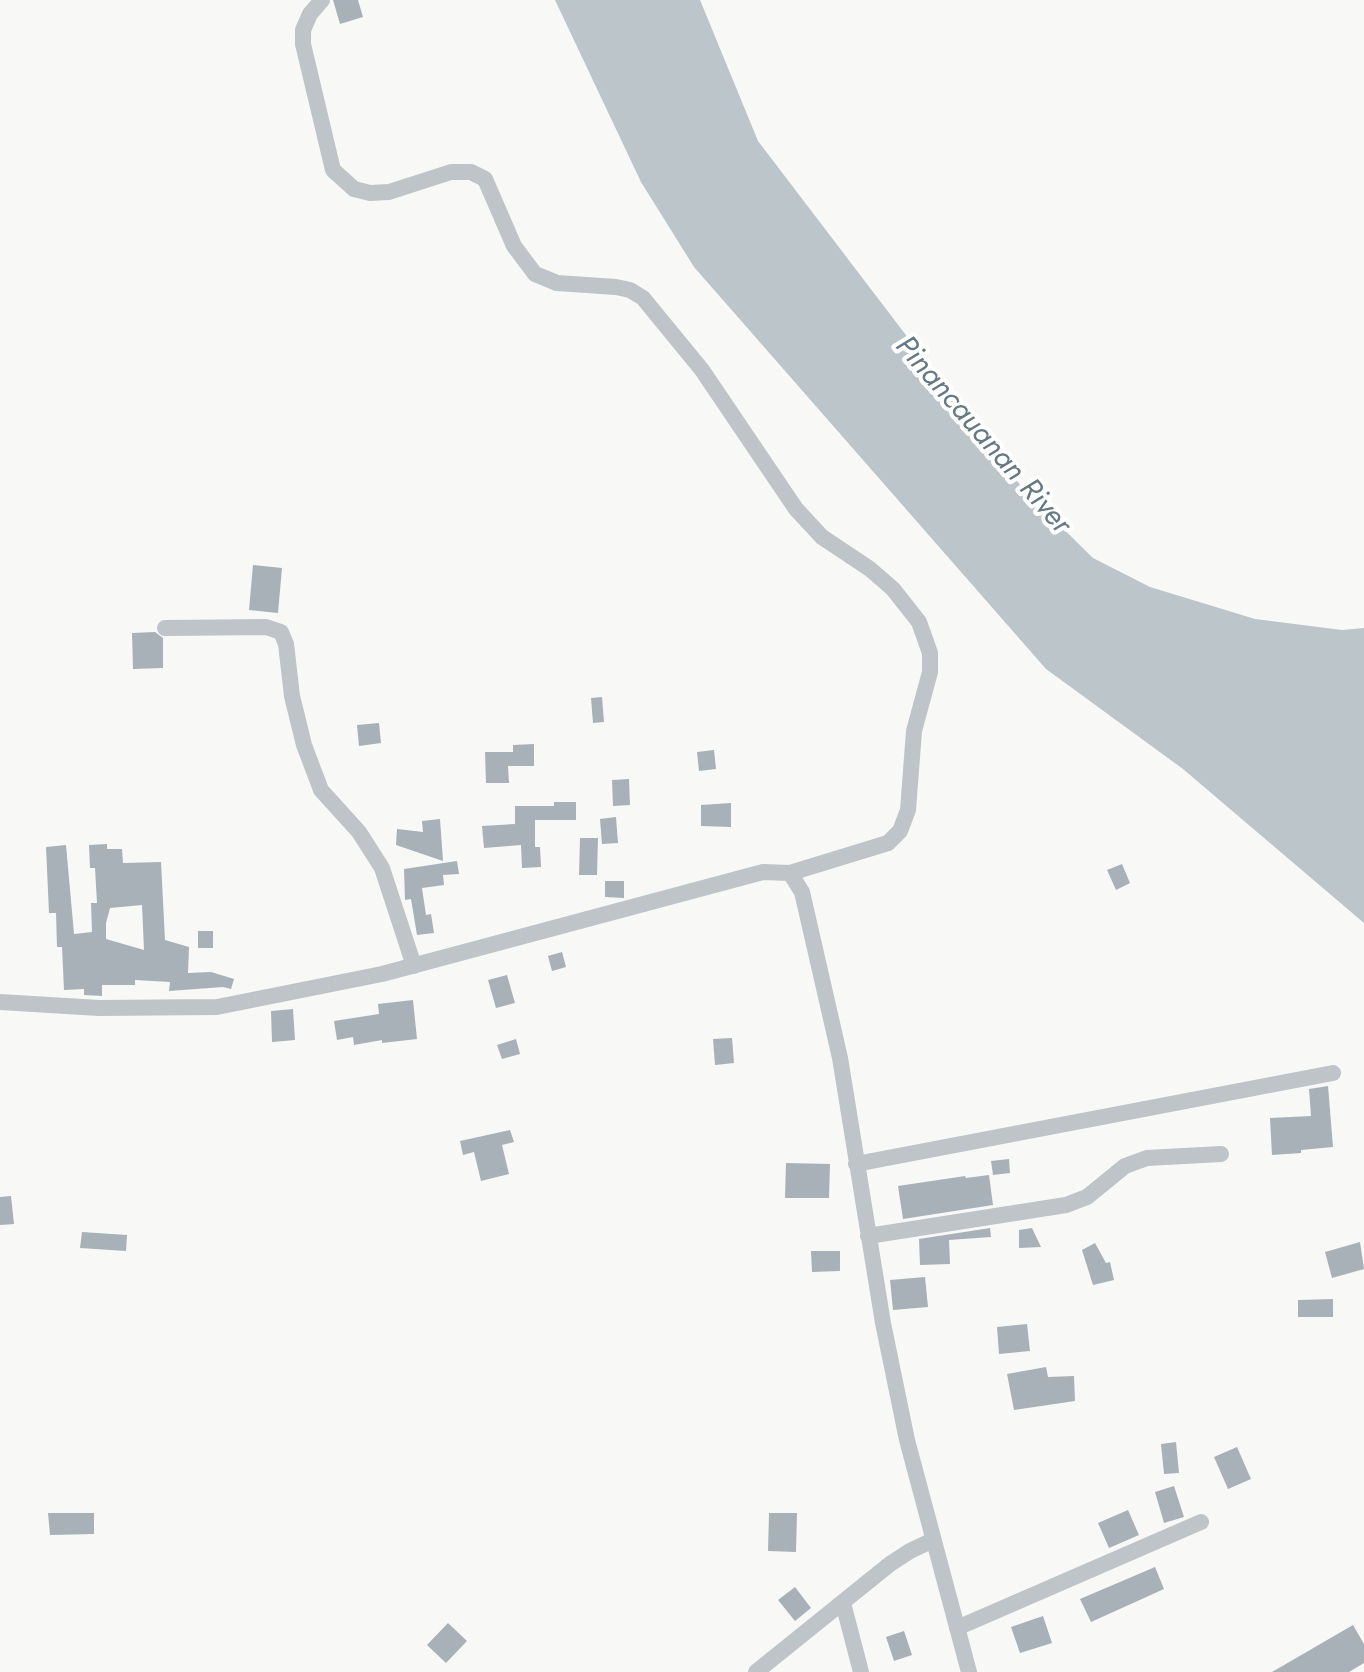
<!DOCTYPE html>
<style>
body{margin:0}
canvas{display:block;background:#f8f8f6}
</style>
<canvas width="1364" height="1672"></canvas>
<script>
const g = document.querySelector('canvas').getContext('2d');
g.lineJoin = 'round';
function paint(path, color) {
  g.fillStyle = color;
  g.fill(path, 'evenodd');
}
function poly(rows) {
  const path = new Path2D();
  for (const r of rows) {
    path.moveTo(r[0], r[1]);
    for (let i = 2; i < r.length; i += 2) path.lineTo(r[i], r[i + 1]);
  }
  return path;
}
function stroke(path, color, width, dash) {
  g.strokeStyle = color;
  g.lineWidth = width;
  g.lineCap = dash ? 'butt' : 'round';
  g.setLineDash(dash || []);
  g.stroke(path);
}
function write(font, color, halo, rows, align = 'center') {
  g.font = font + ' Jost,sans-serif';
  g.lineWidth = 8;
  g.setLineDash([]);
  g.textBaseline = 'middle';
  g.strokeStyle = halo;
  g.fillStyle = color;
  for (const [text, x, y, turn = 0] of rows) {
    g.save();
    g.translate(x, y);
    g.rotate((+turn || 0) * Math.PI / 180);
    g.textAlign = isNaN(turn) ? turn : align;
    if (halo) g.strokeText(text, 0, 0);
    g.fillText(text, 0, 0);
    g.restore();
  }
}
paint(poly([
 [555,0,700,0,758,141,1024,490,1093,558,1150,587,1255,619,1342,630,1364,628,1364,923,1183,769,1046,669,694,267,641,182]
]), '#bbc5ca');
paint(poly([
 [333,0,358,0,363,17,340,24],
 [253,565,282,568,278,613,249,610],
 [155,632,163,638,163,668,133,669,132,633],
 [602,697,604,722,593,723,591,698],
 [379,723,381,743,359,746,357,725],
 [534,744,534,766,508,766,509,783,486,783,485,752,513,752,513,745],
 [714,750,716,769,699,771,697,752],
 [629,779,630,805,613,806,612,780],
 [554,802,576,802,576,820,535,820,535,847,540,847,541,867,522,868,521,845,484,848,482,826,515,824,515,806,554,806],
 [731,803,731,827,701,826,701,805],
 [616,817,618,843,602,844,600,819],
 [440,819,443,861,396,845,397,829,423,832,422,821],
 [580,838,598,838,597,875,579,875],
 [107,844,107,849,122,849,123,863,161,862,165,940,189,947,188,973,211,972,234,979,231,989,223,987,169,991,170,982,135,980,135,985,102,985,102,996,84,995,84,989,64,990,62,947,57,947,56,913,49,913,46,847,66,845,74,934,92,932,91,903,97,903,95,868,90,868,89,845],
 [142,905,144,950,106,939,106,923,110,908],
 [457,861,459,874,443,875,444,885,422,888,426,915,431,914,434,933,417,935,411,899,405,900,404,869],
 [1122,864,1130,883,1116,890,1107,870],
 [605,881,624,881,624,898,605,897],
 [198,931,213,931,213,948,198,948],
 [562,952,566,967,552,971,548,956],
 [507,975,515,1003,496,1008,488,980],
 [413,1000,417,1039,382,1043,382,1040,354,1045,353,1037,337,1040,334,1021,379,1014,378,1004],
 [293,1009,295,1040,272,1042,271,1011],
 [732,1038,734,1063,715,1065,713,1039],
 [516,1039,520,1054,502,1059,497,1045],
 [1328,1086,1333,1147,1301,1150,1301,1153,1272,1155,1270,1118,1311,1116,1309,1089],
 [510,1130,514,1142,502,1145,509,1174,481,1181,474,1152,463,1155,460,1141],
 [1009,1159,1010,1173,993,1175,991,1161],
 [786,1163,830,1164,829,1198,785,1198],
 [989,1175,993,1205,903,1219,898,1186,965,1176,966,1178],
 [11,1196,14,1224,0,1225,0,1197],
 [990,1228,991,1237,949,1240,950,1264,920,1265,919,1239],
 [1032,1228,1041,1247,1019,1248,1019,1230],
 [82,1232,127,1235,126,1251,80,1248],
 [1360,1242,1364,1269,1332,1278,1325,1252],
 [1095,1243,1106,1263,1110,1262,1114,1280,1093,1285,1082,1250],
 [811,1251,840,1251,840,1271,812,1272],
 [925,1277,928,1307,893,1310,890,1280],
 [1333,1299,1333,1317,1298,1317,1298,1300],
 [1027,1324,1030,1351,999,1354,997,1327],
 [1046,1367,1048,1377,1074,1376,1075,1401,1014,1410,1007,1374],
 [1176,1442,1179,1473,1164,1474,1161,1444],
 [1237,1447,1251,1479,1228,1489,1214,1457],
 [1174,1486,1184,1517,1164,1523,1155,1492],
 [1128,1510,1139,1535,1109,1548,1098,1523],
 [48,1513,94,1513,94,1534,50,1535],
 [769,1513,797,1513,796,1552,768,1551],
 [1155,1567,1164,1589,1091,1622,1080,1599],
 [795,1587,811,1608,795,1621,778,1600],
 [1043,1616,1052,1643,1020,1653,1011,1627],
 [448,1623,467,1641,446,1663,427,1645],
 [1353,1625,1364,1644,1364,1663,1349,1672,1272,1672],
 [904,1631,912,1655,894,1661,886,1637]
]), '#a8b1b7');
stroke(poly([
 [322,0,310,14,303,30,303,44,333,170,354,189,370,193,389,192,451,172,471,172,485,179,514,246,535,274,557,283,616,287,630,290,643,298,702,370,796,509,822,537,870,569,893,589,919,622,930,653,930,672,914,731,908,810,900,831,888,843,790,873],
 [165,628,266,627,281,632,286,644,292,696,304,745,321,790,359,832,382,868,414,966],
 [0,1002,99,1008,217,1007,382,974,763,872,790,873,802,892,840,1058,883,1323,907,1440,969,1672],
 [856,1164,1333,1073],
 [868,1236,1066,1205,1087,1197,1125,1166,1147,1158,1221,1154],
 [843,1603,861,1672],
 [957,1628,1201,1522],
 [756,1672,890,1564,910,1551,933,1540]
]), '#bfc4c8', 16);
write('italic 30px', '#647981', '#fff', [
 ["Pinancauanan River",982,436,49]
]);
</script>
